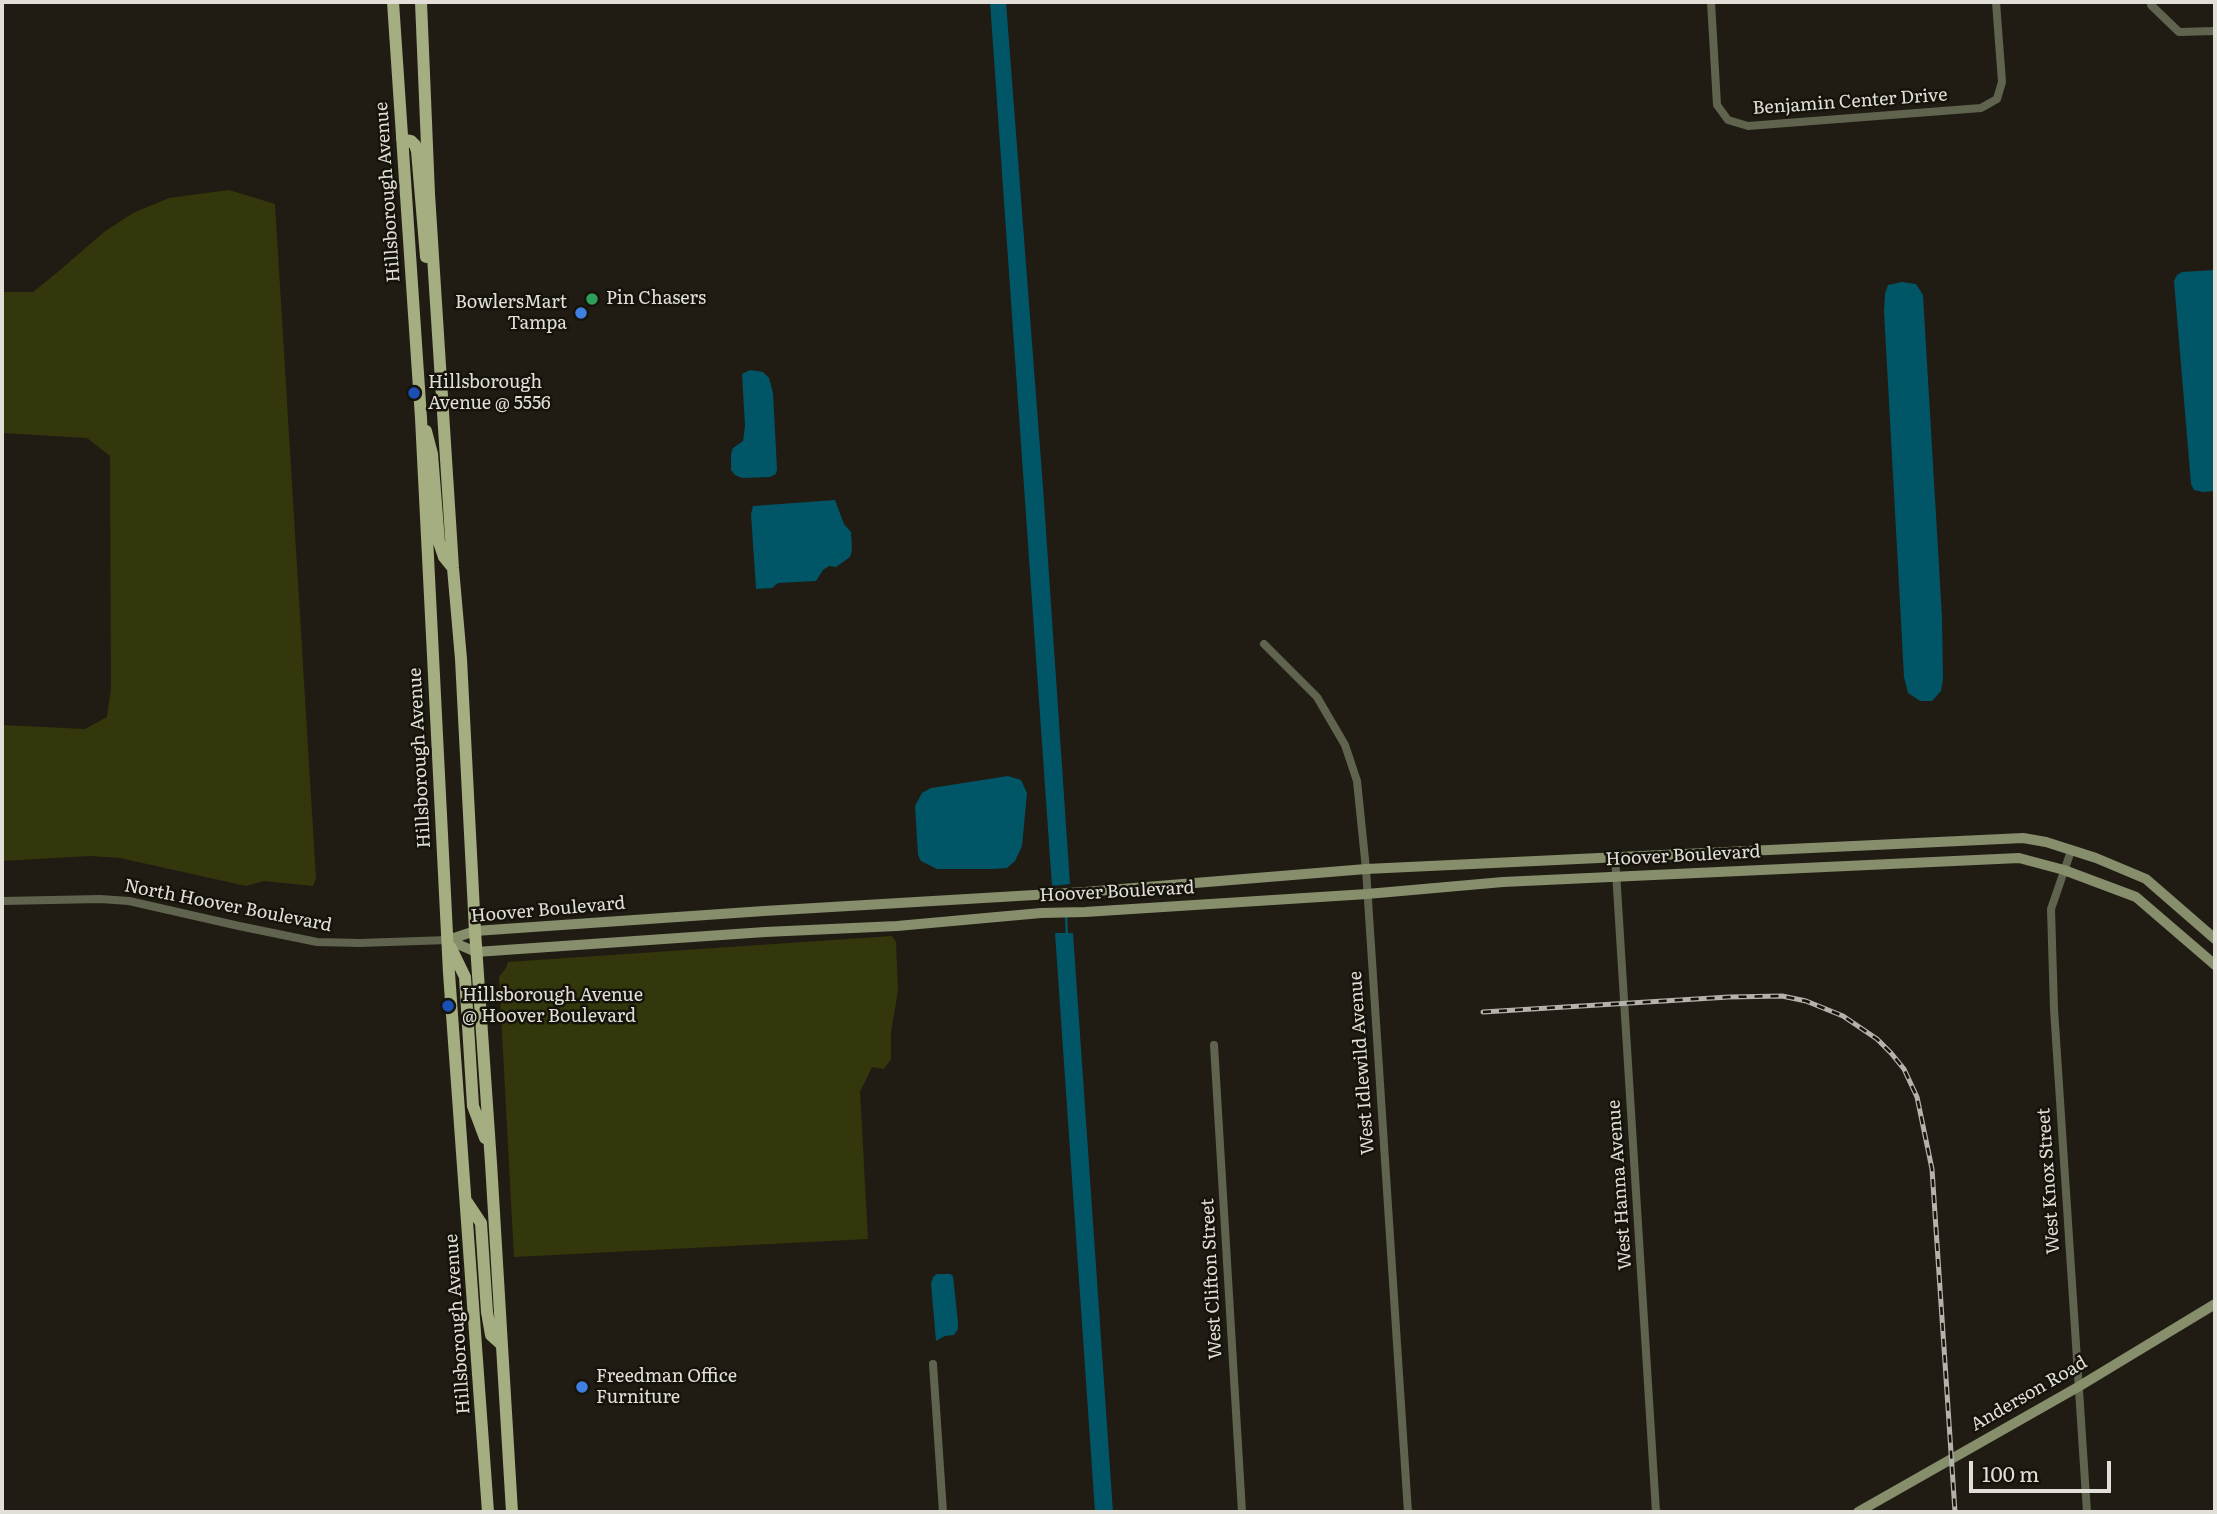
<!DOCTYPE html>
<style>
body{margin:0}
#map{position:relative;width:2217px;height:1514px;overflow:hidden;background:#201c13;font-family:Literata,serif}
canvas{display:block}
.frame{position:absolute;inset:0;border:4px solid #e2dfd9;pointer-events:none}
.scale{position:absolute;left:1969px;top:1461px;width:142px;height:32px;box-sizing:border-box;border:4px solid #e2dfd9;border-top:0;padding-left:9px;font-size:21px;line-height:24px;white-space:nowrap;color:#e2dfd9;-webkit-text-stroke:5px #16130a;paint-order:stroke}
</style>
<div id="map">
<canvas width="2217" height="1514"></canvas>
<div class="frame"></div>
<div class="scale">100 m</div>
</div>
<script>
const g = document.querySelector('canvas').getContext('2d');
g.lineJoin = 'round';
function paint(path, color) {
  g.fillStyle = color;
  g.fill(path, 'evenodd');
}
function poly(rows) {
  const path = new Path2D();
  for (const r of rows) {
    path.moveTo(r[0], r[1]);
    for (let i = 2; i < r.length; i += 2) path.lineTo(r[i], r[i + 1]);
  }
  return path;
}
function stroke(path, color, width, dash) {
  g.strokeStyle = color;
  g.lineWidth = width;
  g.lineCap = dash ? 'butt' : 'round';
  g.setLineDash(dash || []);
  g.stroke(path);
}
function write(font, color, halo, rows, align = 'center') {
  g.font = font + ' Literata,serif';
  g.lineWidth = 5;
  g.setLineDash([]);
  g.textBaseline = 'middle';
  g.strokeStyle = halo;
  g.fillStyle = color;
  for (const [text, x, y, turn = 0] of rows) {
    g.save();
    g.translate(x, y);
    g.rotate((+turn || 0) * Math.PI / 180);
    g.textAlign = isNaN(turn) ? turn : align;
    if (halo) g.strokeText(text, 0, 0);
    g.fillText(text, 0, 0);
    g.restore();
  }
}
paint(poly([
 [229,190,275,204,316,879,313,886,264,881,246,886,120,858,90,856,2,861,2,725,85,729,107,717,111,689,110,456,87,438,2,433,2,292,33,292,59,271,104,232,133,213,169,198],
 [892,936,896,942,898,991,891,1032,891,1059,884,1069,872,1067,860,1092,868,1239,514,1257,499,977,506,968,508,962]
]), '#34370b');
paint(poly([
 [990,2,1006,2,1043,487,1070,884,1052,886],
 [2215,270,2215,491,2203,492,2194,490,2191,484,2174,281,2177,275,2182,272],
 [1902,282,1916,284,1923,295,1942,617,1943,679,1941,691,1932,701,1920,701,1908,693,1904,677,1884,311,1885,294,1888,285],
 [750,370,763,372,769,378,773,393,777,469,776,474,770,477,742,478,735,475,731,470,731,454,733,448,743,441,745,426,742,374],
 [835,500,844,524,851,532,852,550,850,557,836,567,829,566,823,570,816,581,778,583,772,588,756,589,751,514,753,506],
 [1008,776,1021,780,1027,793,1022,846,1015,861,1007,868,993,869,937,869,921,861,918,855,915,806,922,793,931,788],
 [1055,933,1073,933,1113,1512,1095,1512],
 [937,1274,950,1274,953,1276,958,1322,958,1329,954,1335,945,1336,936,1341,931,1284,933,1277]
]), '#056');
stroke(poly([
 [1066,915,1067,936]
]), '#056', 2.5);
stroke(poly([
 [1711,2,1717,105,1728,120,1748,126,1981,108,1997,99,2002,82,1996,2],
 [2151,2,2151,5,2179,32,2215,31],
 [1264,644,1317,697,1345,745,1357,781,1366,869,1408,1512],
 [2071,851,2051,909,2054,1009,2087,1512],
 [1615,856,1656,1512],
 [2,901,100,899,129,901,239,926,317,942,360,943,448,940],
 [1214,1045,1242,1512],
 [933,1364,943,1512]
]), '#60644f', 8);
stroke(poly([
 [448,940,476,952,765,932,897,926,1041,913,1085,912,1367,894,1503,882,2019,858,2064,870,2136,897,2215,965],
 [448,940,475,931,764,911,1085,892,1366,869,2023,838,2046,842,2096,858,2146,879,2215,939],
 [1858,1512,2078,1387,2215,1304]
]), '#868e6b', 10);
stroke(poly([
 [393,2,421,418,449,973,488,1512],
 [421,2,429,194,453,568,461,659,475,931,491,1163,512,1512],
 [402,139,411,141,415,145,417,151,426,257],
 [426,431,432,454,439,542,444,557,453,568],
 [451,948,465,977,473,1106,485,1138],
 [467,1202,481,1223,487,1312,491,1335,501,1344]
]), '#a4ae80', 12);
const rail = poly([
 [1483,1012,1729,997,1782,996,1806,1001,1843,1016,1877,1039,1891,1053,1904,1069,1917,1097,1932,1169,1955,1512]
]);
stroke(rail, '#b5b1ab', 5);
stroke(rail, '#16130a', 2.5, [8]);
for (const [x, y, r, color] of [
 [592,299,7,"#2e9e5b"],
 [581,313,7,"#3f7fe0"],
 [414,393,7,"#1a4fb4"],
 [448,1006,7,"#1a4fb4"],
 [582,1387,7,"#3f7fe0"]
]) {
  const dot = new Path2D();
  dot.arc(x, y, r, 0, 2 * Math.PI);
  g.fillStyle = color;
  g.fill(dot);
  stroke(dot, '#16130a', 2.5);
}
write('18px', '#e2dfd9', '#16130a', [
 ["Benjamin Center Drive",1850,102,-4],
 ["Hillsborough Avenue",388,192,-94],
 ["Hillsborough Avenue",420,758,-93],
 ["Hoover Boulevard",1683,856,-3],
 ["Hoover Boulevard",1117,892,-3],
 ["North Hoover Boulevard",228,906,11],
 ["Hoover Boulevard",548,910,-5],
 ["West Idlewild Avenue",1362,1063,-94],
 ["West Knox Street",2049,1181,-94],
 ["West Hanna Avenue",1620,1185,-94],
 ["West Clifton Street",1212,1279,-93],
 ["Hillsborough Avenue",458,1324,-94],
 ["Anderson Road",2029,1394,-30]
]);
write('18px', '#e2dfd9', '#16130a', [
 ["Pin Chasers",606,299],
 ["BowlersMart",567,303,"right"],
 ["Tampa",567,324,"right"],
 ["Hillsborough",428,383],
 ["Avenue @ 5556",428,404],
 ["Hillsborough Avenue",462,996],
 ["@ Hoover Boulevard",462,1017],
 ["Freedman Office",596,1377],
 ["Furniture",596,1398]
], 'left');
</script>
